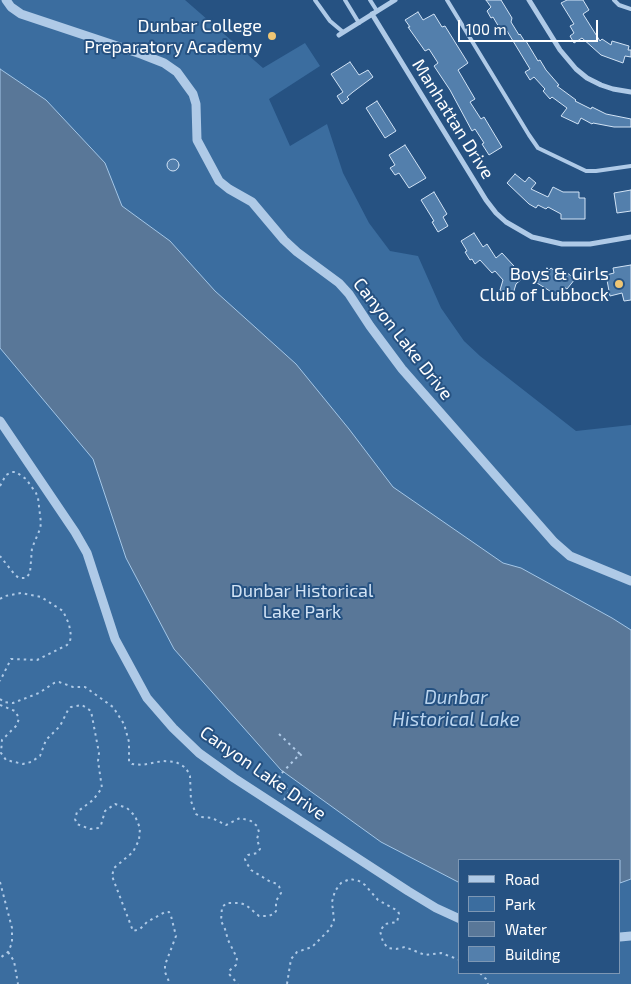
<!DOCTYPE html>
<style>
body{margin:0}
#map{position:relative;width:631px;height:984px;overflow:hidden;background:#265282;font-family:"Exo 2",sans-serif}
canvas{display:block}
.legend{position:absolute;left:458px;top:859px;width:162px;height:115px;box-sizing:border-box;background:#265282;border:1px solid #7d97b4;margin:0;padding:6px 9px;list-style:none;font-size:15px;color:#fff}
.legend li{display:flex;align-items:center;gap:10px;height:25px}
.legend b{width:25px;border:1px solid #7d97b4}
.scale{position:absolute;left:458px;top:20px;width:140px;height:22px;box-sizing:border-box;border:2px solid #fff;border-top:0;padding-left:6px;font-size:15px;line-height:18px;white-space:nowrap;color:#fff;-webkit-text-stroke:4px #265282;paint-order:stroke}
</style>
<div id="map">
<canvas width="631" height="984"></canvas>
<ul class="legend">
<li><b style="height:6px;background:#afcae7"></b>Road</li>
<li><b style="height:14px;background:#3b6d9f"></b>Park</li>
<li><b style="height:14px;background:#597798"></b>Water</li>
<li><b style="height:14px;background:#537fac"></b>Building</li>
</ul>
<div class="scale">100 m</div>
</div>
<script>
const g = document.querySelector('canvas').getContext('2d');
g.lineJoin = 'round';
function paint(path, color) {
  g.fillStyle = color;
  g.fill(path, 'evenodd');
}
function poly(rows) {
  const path = new Path2D();
  for (const r of rows) {
    if (r.length === 3) {
      path.moveTo(r[0] + r[2], r[1]);
      path.arc(r[0], r[1], r[2], 0, 2 * Math.PI);
      continue;
    }
    path.moveTo(r[0], r[1]);
    for (let i = 2; i < r.length; i += 2) path.lineTo(r[i], r[i + 1]);
  }
  return path;
}
function stroke(path, color, width, dash) {
  g.strokeStyle = color;
  g.lineWidth = width;
  g.lineCap = dash ? 'butt' : 'round';
  g.setLineDash(dash || []);
  g.stroke(path);
}
function write(font, color, halo, rows, align = 'center') {
  g.font = font + ' "Exo 2",sans-serif';
  g.lineWidth = 4;
  g.setLineDash([]);
  g.textBaseline = 'middle';
  g.strokeStyle = halo;
  g.fillStyle = color;
  for (const [text, x, y, turn = 0] of rows) {
    g.save();
    g.translate(x, y);
    g.rotate((+turn || 0) * Math.PI / 180);
    g.textAlign = isNaN(turn) ? turn : align;
    if (halo) g.strokeText(text, 0, 0);
    g.fillText(text, 0, 0);
    g.restore();
  }
}
paint(poly([
 [0,0,185,0,263,68,305,43,320,66,269,99,290,146,327,124,343,173,369,223,390,251,418,256,441,308,464,341,480,356,576,431,631,425,631,984,0,984],
 [460,860,620,860,620,973,460,973]
]), '#3b6d9f');
const water = poly([
 [0,69,46,100,105,163,122,206,170,241,215,291,296,364,349,429,393,487,503,563,521,568,612,618,631,630,631,879,620,883,620,860,460,860,460,883,381,842,281,770,174,649,126,558,93,459,0,348,0,69]
]);
paint(water, '#597798');
stroke(water, '#a3c6e7', 1);
const building = poly([
 [486,0,501,0,512,18,511,22,519,35,520,34,525,42,526,41,538,61,540,60,546,70,559,85,557,86,576,100,575,101,591,109,592,107,606,114,631,119,631,127,614,127,593,123,592,124,581,118,578,124,561,116,567,108,552,97,550,99,543,91,545,89,534,77,530,80,525,72,530,69,507,31,503,34,493,17,491,18,487,11,491,7,486,0],
 [567,0,583,0,589,10,583,14,600,41,602,39,611,45,612,41,629,46,628,50,631,50,631,57,625,56,623,63,601,55,582,38,574,43,570,36,574,33,570,26,574,24,561,3,567,0],
 [418,12,423,20,434,14,442,27,445,26,468,63,458,70,475,99,470,102,481,119,484,117,502,147,489,155,482,144,484,143,475,129,472,131,450,90,434,66,438,63,429,49,425,51,408,27,410,27,405,20,418,12],
 [350,62,359,75,368,70,373,77,353,92,347,97,349,99,342,104,337,96,343,92,331,74,350,62],
 [377,101,396,131,385,138,366,108,377,101],
 [405,145,426,178,409,188,399,173,395,175,390,168,395,165,389,155,405,145],
 [173,165,6],
 [515,174,525,182,529,177,536,183,531,189,548,197,553,187,563,192,579,192,579,198,585,198,585,219,561,219,561,214,548,207,546,209,538,205,536,208,529,204,507,183,515,174],
 [631,190,631,211,617,213,614,193,631,190],
 [434,192,447,214,443,217,448,226,438,232,432,222,434,221,421,200,434,192],
 [474,233,483,247,487,244,496,258,502,253,524,277,516,284,513,294,500,290,503,280,495,271,492,273,480,260,475,264,472,259,470,260,465,252,467,251,461,241,474,233],
 [631,265,631,300,624,301,622,293,610,296,606,275,614,273,613,268,631,265],
 [547,268,549,270,551,268,563,277,566,272,575,279,567,289,564,287,558,296,537,283,547,268]
]);
paint(building, '#537fac');
stroke(building, '#d2e3f5', 1);
stroke(poly([
 [0,486,6,475,12,472,16,472,26,479,36,493,38,498,41,523,40,529,32,548,30,573,26,578,19,578,15,575,0,556],
 [0,599,5,596,21,593,41,597,63,611,69,624,71,636,70,641,67,645,37,660,11,659,0,681],
 [0,699,4,702,13,703,39,693,54,683,59,682,73,687,85,687,113,707,124,724,129,742,129,762,132,764,142,765,163,761,176,762,186,768,190,776,191,801,196,814,201,817,212,818,226,825,240,818,251,821,257,826,259,832,257,839,260,849,257,853,248,855,245,859,246,862,251,870,269,881,277,884,279,886,281,893,276,901,276,911,274,914,268,916,259,916,246,905,240,903,227,903,222,907,221,921,225,929,228,940,237,958,236,965,229,971,229,974,238,984],
 [0,705,15,711,19,718,17,725,2,740,1,753,6,760,23,764,31,762,40,756,46,740,60,726,68,710,71,707,82,705,91,711,99,753,98,761,102,788,93,800,77,812,75,819,77,824,82,826,90,829,98,828,101,825,105,811,115,804,127,808,135,816,140,828,139,840,133,852,114,868,112,876,133,931,140,929,147,922,165,912,169,912,171,916,176,936,165,965,165,972,170,984],
 [279,734,300,754],
 [284,800,289,792,279,776,300,754,303,757],
 [0,882,12,928,12,943,8,952,0,958],
 [8,952,14,961,18,984],
 [480,973,486,979,488,984],
 [287,984,291,959,297,952,312,947,330,929,334,920,332,902,335,891,341,883,350,879,359,881,365,885,378,900,398,911,399,914,397,922,385,924,380,931,383,942,388,948,396,949,405,947,425,955,441,953,460,960]
]), '#afcae7', 2, [2.5, 4]);
stroke(poly([
 [315,0,330,21,343,32],
 [345,0,359,23],
 [370,0,377,11],
 [447,0,529,135,538,148,586,171,596,171,631,166],
 [614,0,619,5,631,9]
]), '#afcae7', 4);
stroke(poly([
 [529,0,560,50,576,69,587,78,601,85,613,89,631,92],
 [372,14,486,200,496,213,506,222,532,237,562,244,590,244,631,237],
 [339,35,395,0]
]), '#afcae7', 5);
stroke(poly([
 [6,0,11,7,21,14,141,54,164,63,177,72,193,94,196,104,197,140,219,181,229,189,252,202,284,240,297,252,339,283,349,294,370,326,402,369,554,542,570,556,631,581],
 [0,421,75,532,87,553,115,639,147,698,173,728,199,753,234,778,408,891,436,908,460,919],
 [620,937,631,936]
]), '#afcae7', 9);
for (const [x, y, r, color] of [
 [272,36,5,"#efc674"],
 [619,284,5,"#efc674"]
]) {
  const dot = new Path2D();
  dot.arc(x, y, r, 0, 2 * Math.PI);
  g.fillStyle = color;
  g.fill(dot);
  stroke(dot, '#265282', 2);
}
write('18px', '#fff', '#265282', [
 ["Dunbar College",262,26],
 ["Preparatory Academy",262,47],
 ["Boys & Girls",609,274],
 ["Club of Lubbock",609,295]
], 'right');
write('18px', '#fff', '#265282', [
 ["Manhattan Drive",453,119,58],
 ["Canyon Lake Drive",403,339,52],
 ["Canyon Lake Drive",263,773,35]
]);
write('18px', '#d2e3f5', '#265282', [
 ["Dunbar Historical",302,591],
 ["Lake Park",302,612]
]);
write('italic 19px', '#bad4ee', '#265282', [
 ["Dunbar",456,698],
 ["Historical Lake",456,720]
]);
</script>
